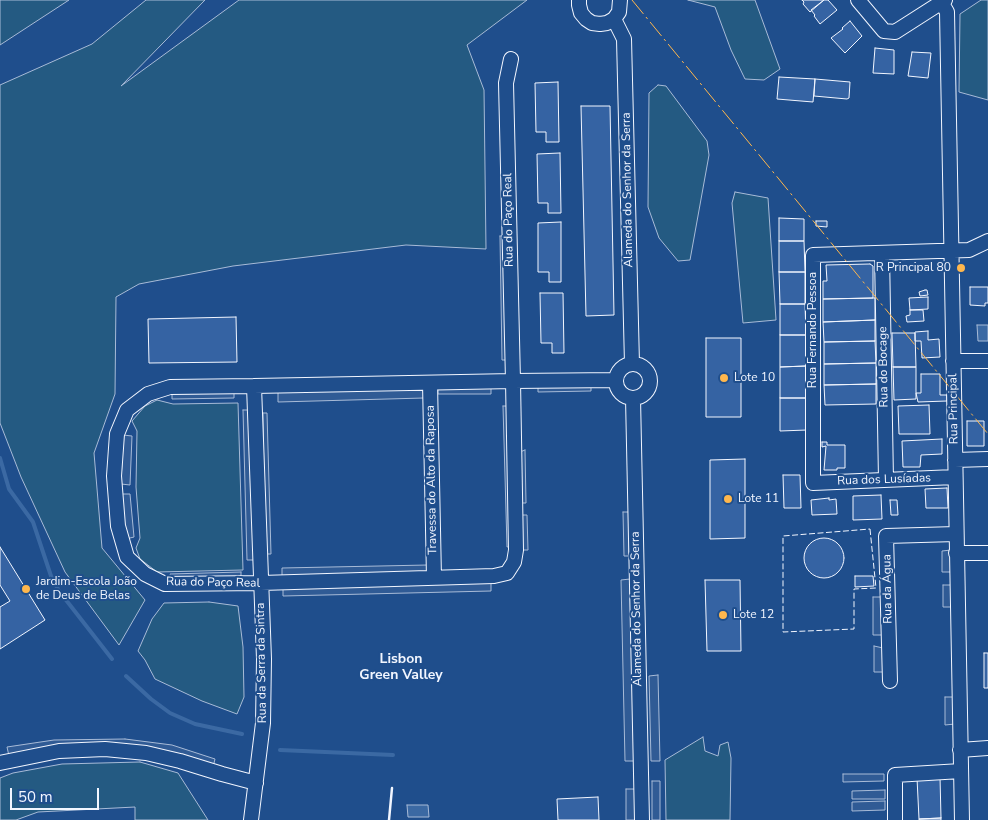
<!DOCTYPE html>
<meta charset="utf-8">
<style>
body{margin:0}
#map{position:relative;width:988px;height:820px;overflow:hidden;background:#1f4e8c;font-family:"Nunito Sans",sans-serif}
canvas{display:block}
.scale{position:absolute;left:10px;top:788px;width:89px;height:22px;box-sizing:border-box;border:2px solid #f2f6ff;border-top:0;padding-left:6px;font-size:15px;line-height:18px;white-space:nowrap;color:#f2f6ff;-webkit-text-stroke:4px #1f4e8c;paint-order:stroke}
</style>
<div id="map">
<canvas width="988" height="820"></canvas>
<div class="scale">50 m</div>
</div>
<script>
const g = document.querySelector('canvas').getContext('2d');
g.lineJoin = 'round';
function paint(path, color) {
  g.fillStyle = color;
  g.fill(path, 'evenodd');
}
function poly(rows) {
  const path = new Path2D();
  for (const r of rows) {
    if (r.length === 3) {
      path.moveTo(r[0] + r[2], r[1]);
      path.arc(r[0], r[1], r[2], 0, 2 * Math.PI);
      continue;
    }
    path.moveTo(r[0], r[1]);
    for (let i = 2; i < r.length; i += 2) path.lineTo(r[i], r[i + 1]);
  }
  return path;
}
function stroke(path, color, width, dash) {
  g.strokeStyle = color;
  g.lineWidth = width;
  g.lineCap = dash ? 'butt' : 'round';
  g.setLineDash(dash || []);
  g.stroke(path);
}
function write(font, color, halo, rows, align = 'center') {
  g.font = font + ' "Nunito Sans",sans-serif';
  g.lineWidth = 4;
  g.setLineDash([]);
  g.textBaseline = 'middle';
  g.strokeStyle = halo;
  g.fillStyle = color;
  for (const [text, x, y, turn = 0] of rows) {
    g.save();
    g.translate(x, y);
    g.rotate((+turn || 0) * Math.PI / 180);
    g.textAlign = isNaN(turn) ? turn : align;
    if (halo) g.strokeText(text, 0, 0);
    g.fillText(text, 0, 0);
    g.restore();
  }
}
const green = poly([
 [0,0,69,0,0,45,0,0],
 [146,0,205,0,121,86,239,0,527,0,467,45,484,90,486,249,406,245,233,266,139,284,116,297,115,394,94,453,102,548,145,600,119,645,65,572,21,477,0,423,0,85,92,44,146,0],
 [688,0,755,0,780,69,764,80,745,79,731,50,715,7,688,0],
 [981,0,988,0,988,100,959,92,960,14,981,0],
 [658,85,666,86,707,141,709,155,690,260,678,261,659,238,648,207,649,93,658,85],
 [735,192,768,198,776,320,743,323,732,203,735,192],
 [157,400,173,404,238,403,243,570,157,572,140,559,136,548,140,538,136,487,137,431,132,421,145,406,157,400],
 [209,602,238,606,243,647,244,697,237,714,202,701,155,679,145,660,138,651,152,619,164,603,209,602],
 [703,737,705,751,718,756,720,745,728,742,731,758,730,820,666,820,665,760,703,737],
 [140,762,178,773,208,820,135,820,135,807,38,812,16,820,0,820,0,778,13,773,62,764,140,762]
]);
paint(green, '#245a82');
stroke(green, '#a8bbd7', 1);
const parking = poly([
 [500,236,505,236,507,360,502,360,500,236],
 [591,386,591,391,538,392,538,387,591,386],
 [491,388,491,394,438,394,438,389,491,388],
 [423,389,424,398,278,402,278,392,423,389],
 [234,393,234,398,172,399,172,394,234,393],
 [503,406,509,406,513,546,507,547,503,406],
 [243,410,252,410,255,560,247,560,243,410],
 [263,413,267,413,271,554,265,554,263,413],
 [123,435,132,436,130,485,121,484,123,435],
 [525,450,526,503,521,503,520,452,525,450],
 [121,494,130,494,134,537,126,539,121,494],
 [623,512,629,512,629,556,624,556,623,512],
 [521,515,527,515,528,550,522,550,521,515],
 [951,550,951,572,942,572,942,551,951,550],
 [428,565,428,573,282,577,282,568,428,565],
 [241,572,241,578,171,579,170,574,241,572],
 [630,579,634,761,625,761,621,580,630,579],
 [491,582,491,591,283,596,283,587,491,582],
 [943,585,952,585,952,607,943,607,943,585],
 [873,597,883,597,884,635,873,635,873,597],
 [874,646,883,648,883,672,874,672,874,646],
 [658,675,660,761,651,761,649,676,658,675],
 [945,697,954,697,955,724,945,725,945,697],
 [125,739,172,745,215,759,213,767,175,755,9,756,7,747,54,740,125,739],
 [843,774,884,774,884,781,843,782,843,774],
 [652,781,660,781,660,820,652,820,652,781],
 [626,789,635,789,635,820,626,820,626,789],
 [885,790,885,799,852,799,852,791,885,790],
 [885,801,885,810,852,811,852,802,885,801]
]);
paint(parking, '#305b95');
stroke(parking, '#a8bbd7', 1);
const water = poly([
 [977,325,988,325,988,341,978,341,977,325],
 [407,805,428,805,429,817,408,817,407,805]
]);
paint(water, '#3b69a3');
stroke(water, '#a8bbd7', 1);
stroke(poly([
 [0,458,9,489,33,522,51,576,59,591,112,659],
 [126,676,151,699,170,713,195,724,242,734],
 [280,750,393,755]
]), '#3b69a3', 4);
const building = poly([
 [802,0,824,0,810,12,803,4,804,2,802,0],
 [824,0,828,0,837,10,820,24,814,16,815,15,811,10,824,0],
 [850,21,862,36,845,53,831,38,843,29,842,28,850,21],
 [875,48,894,50,894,74,873,73,875,48],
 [912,52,931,53,928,78,908,76,912,52],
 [779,77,815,79,813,102,777,99,779,77],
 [815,79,850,82,849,98,847,99,814,96,815,79],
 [558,82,559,142,546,142,546,132,536,132,535,83,558,82],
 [581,106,610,106,614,315,586,316,581,106],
 [560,153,561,213,548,213,548,203,538,203,537,154,560,153],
 [779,218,804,219,804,241,779,241,779,218],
 [816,221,827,221,827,227,816,226,816,221],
 [561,222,561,282,549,282,549,272,538,272,538,223,561,222],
 [779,241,804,241,805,272,779,272,779,241],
 [870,264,873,266,873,298,823,299,823,281,827,281,826,265,870,264],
 [779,272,805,272,805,304,780,304,779,272],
 [970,287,988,287,988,303,985,303,985,306,970,305,970,287],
 [925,290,927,290,928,295,920,296,919,292,925,290],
 [540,293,563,293,564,353,552,353,552,343,541,343,540,293],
 [928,297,928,309,910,310,909,298,928,297],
 [875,298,875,320,823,322,823,299,875,298],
 [780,304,805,304,806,335,780,335,780,304],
 [910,310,923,310,924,321,907,322,906,316,910,315,910,310],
 [236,317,237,362,149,363,148,319,236,317],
 [875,320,875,341,824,342,823,322,875,320],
 [928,331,928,340,939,339,940,357,922,358,921,341,915,341,915,332,928,331],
 [892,333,915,333,916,367,893,367,892,333],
 [780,335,806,335,806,366,780,367,780,335],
 [706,338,741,338,741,417,706,417,706,338],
 [875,341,876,363,824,364,824,342,875,341],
 [876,363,876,384,824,385,824,364,876,363],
 [806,366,806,398,780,398,780,367,806,366],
 [893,367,916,367,916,399,894,400,893,367],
 [921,374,940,374,940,395,947,395,947,401,918,402,916,393,921,393,921,374],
 [876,384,876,404,825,405,824,385,876,384],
 [780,398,806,398,807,430,780,431,780,398],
 [929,405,930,434,899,434,898,406,929,405],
 [967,421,984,421,984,446,967,446,967,421],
 [942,439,942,454,921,455,920,467,903,467,902,441,942,439],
 [822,442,827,442,827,445,845,445,845,468,837,468,837,470,824,470,826,446,822,447,822,442],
 [745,459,745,538,710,539,710,460,745,459],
 [783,475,800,475,801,508,784,508,783,475],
 [947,488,948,508,926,508,925,489,947,488],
 [881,495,882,519,853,520,853,496,881,495],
 [829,498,829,500,836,499,837,514,812,515,811,500,829,498],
 [890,500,897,500,898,515,891,515,890,500],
 [824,558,20],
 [0,547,45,620,0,649,0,607,10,601,0,585,0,547],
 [855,576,873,576,874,586,855,587,855,576],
 [705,580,740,580,741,651,707,651,705,580],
 [984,653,988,653,988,688,984,688,984,653],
 [940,777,941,818,919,819,917,778,940,777],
 [598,797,599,820,558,820,557,799,598,797],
 [941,818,941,820,919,820,919,819,941,818]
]);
paint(building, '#3563a3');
stroke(building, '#f2f6ff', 1);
const minor = poly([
 [579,0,579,5,581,13,586,19,592,23,600,24,607,23,614,19,619,12,620,0],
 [858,0,884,31,895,32,945,0],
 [940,0,947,12,962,820],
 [614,19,624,39,632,364],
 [511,59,506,83,513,381,516,550,514,562,507,573,494,576,261,583,165,584,145,574,127,557,118,526,114,476,117,434,127,410,148,394,170,387,254,386,513,381,616,380],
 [882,254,886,480],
 [953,361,988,361],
 [633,381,17],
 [430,383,434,578],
 [633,398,642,820],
 [955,460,988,459],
 [955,477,813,483,813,255,969,250,988,241],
 [956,553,988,553],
 [890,681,886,536,956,534],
 [960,750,988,748],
 [0,763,59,751,105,749,146,753,180,761,222,774,256,783],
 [251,820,263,723,264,659,254,386],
 [895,820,895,775,961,771]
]);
stroke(minor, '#f2f6ff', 16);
stroke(minor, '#1f4e8c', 14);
stroke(poly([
 [870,529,876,588,854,589,854,629,783,632,783,536,870,529]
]), '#f2f6ff', 1, [6, 2.5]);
stroke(poly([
 [389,820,392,788]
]), '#f2f6ff', 2.5);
stroke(poly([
 [632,0,988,434]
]), '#ffb74d', 1, [18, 4, 2.5, 4]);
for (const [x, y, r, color] of [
 [961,268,5,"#ffb74d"],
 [724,378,5,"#ffb74d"],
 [728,499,5,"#ffb74d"],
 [26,589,5,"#ffb74d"],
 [723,615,5,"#ffb74d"]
]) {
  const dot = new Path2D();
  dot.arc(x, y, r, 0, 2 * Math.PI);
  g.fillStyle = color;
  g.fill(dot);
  stroke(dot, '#1f4e8c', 2);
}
write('12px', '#f2f6ff', '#1f4e8c', [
 ["Alameda do Senhor da Serra",628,190,-91],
 ["Rua do Paço Real",509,220,-91],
 ["Rua Fernando Pessoa",813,330,-90],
 ["Rua do Bocage",884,367,-91],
 ["Rua Principal",954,409,-91],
 ["Travessa do Alto da Raposa",432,480,-91],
 ["Rua dos Lusíadas",884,480,-2],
 ["Rua do Paço Real",213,583,1],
 ["Rua da Água",888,589,-91],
 ["Alameda do Senhor da Serra",637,609,-91],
 ["Rua da Serra da Sintra",262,663,-91]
]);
write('12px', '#f2f6ff', '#1f4e8c', [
 ["R Principal 80",951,268,"right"],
 ["Lote 10",734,378],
 ["Lote 11",738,499],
 ["Jardim-Escola João",36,582],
 ["de Deus de Belas",36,596],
 ["Lote 12",733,615]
], 'left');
write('bold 14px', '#f2f6ff', '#1f4e8c', [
 ["Lisbon",401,660],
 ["Green Valley",401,676]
]);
</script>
